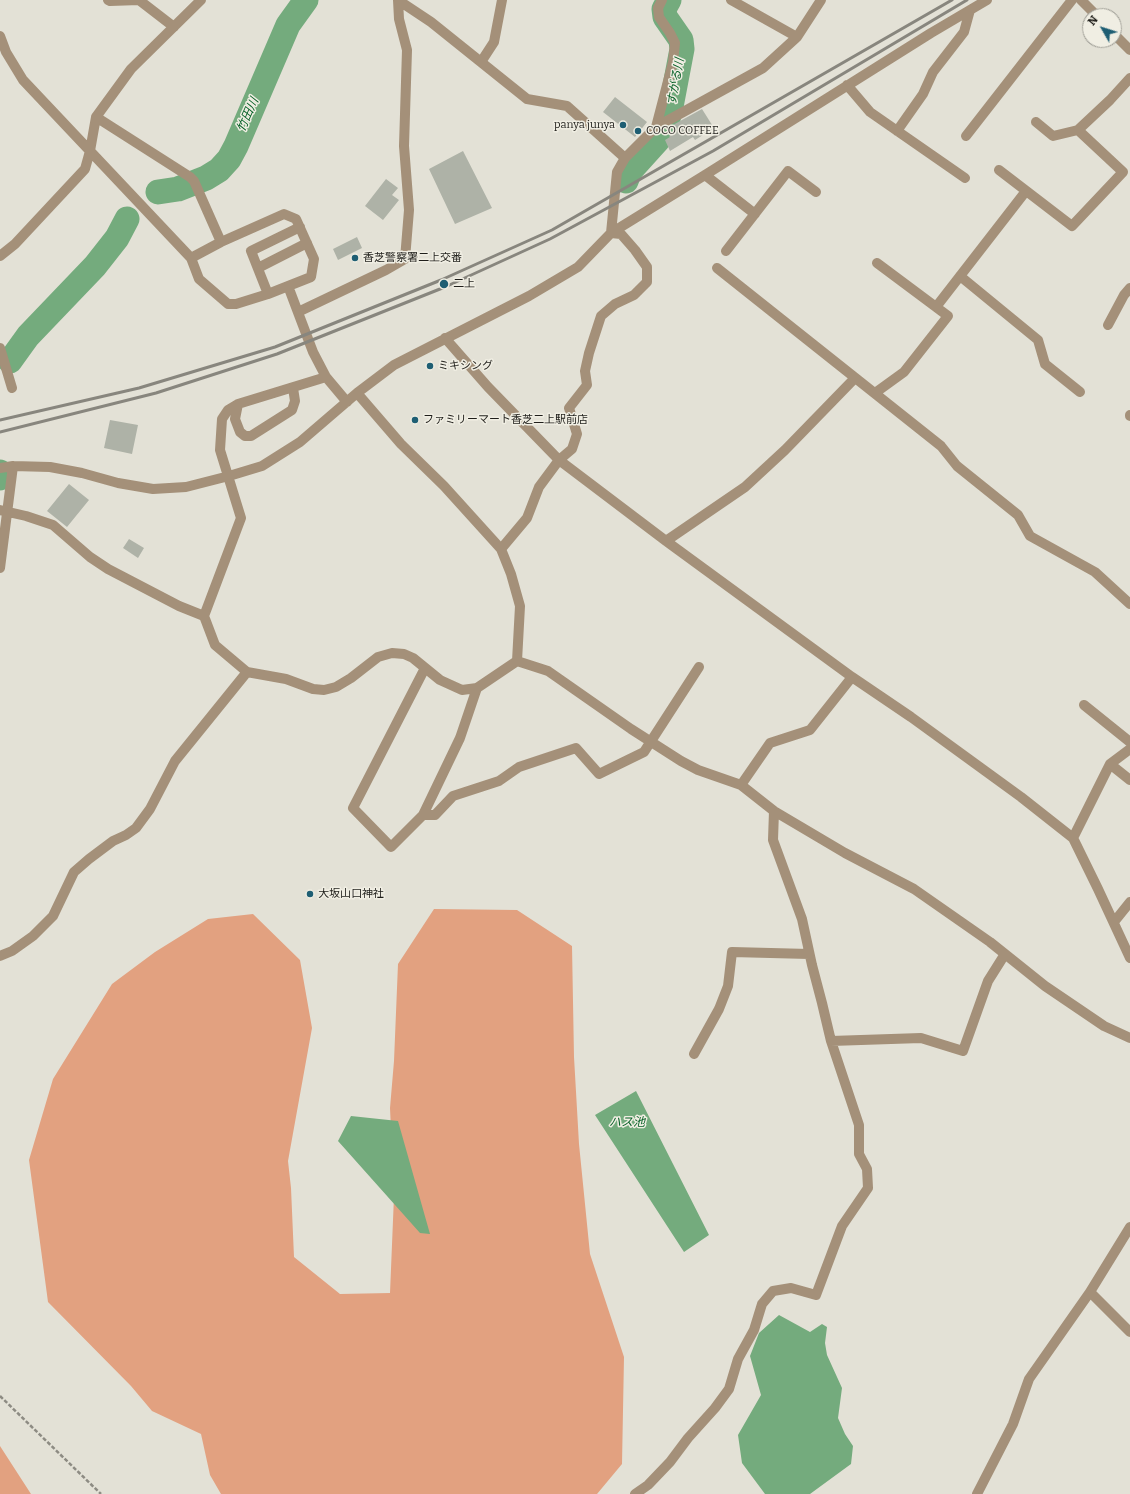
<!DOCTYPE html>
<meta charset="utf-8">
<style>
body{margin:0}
#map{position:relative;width:1130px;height:1494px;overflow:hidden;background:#e3e1d6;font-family:Bitter,serif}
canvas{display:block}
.north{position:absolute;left:1082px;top:8px;width:40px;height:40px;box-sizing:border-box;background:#f0eee3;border:1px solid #9c9b93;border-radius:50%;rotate:309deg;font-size:11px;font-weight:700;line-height:16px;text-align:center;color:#1f1e1a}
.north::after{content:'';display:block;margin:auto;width:14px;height:18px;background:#1e5e73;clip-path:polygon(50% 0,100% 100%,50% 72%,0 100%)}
</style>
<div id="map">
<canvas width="1130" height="1494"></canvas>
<div class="north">N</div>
</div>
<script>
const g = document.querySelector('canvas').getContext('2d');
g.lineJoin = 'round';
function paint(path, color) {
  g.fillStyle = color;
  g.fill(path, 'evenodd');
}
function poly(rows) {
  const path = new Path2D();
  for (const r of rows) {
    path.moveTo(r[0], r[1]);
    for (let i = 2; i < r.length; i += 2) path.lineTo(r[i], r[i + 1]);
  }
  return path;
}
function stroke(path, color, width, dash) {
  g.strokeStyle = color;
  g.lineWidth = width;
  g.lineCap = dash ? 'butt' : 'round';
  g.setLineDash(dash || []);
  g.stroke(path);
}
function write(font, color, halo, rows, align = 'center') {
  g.font = font + ' Bitter,"Noto Sans JP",serif';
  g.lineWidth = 3;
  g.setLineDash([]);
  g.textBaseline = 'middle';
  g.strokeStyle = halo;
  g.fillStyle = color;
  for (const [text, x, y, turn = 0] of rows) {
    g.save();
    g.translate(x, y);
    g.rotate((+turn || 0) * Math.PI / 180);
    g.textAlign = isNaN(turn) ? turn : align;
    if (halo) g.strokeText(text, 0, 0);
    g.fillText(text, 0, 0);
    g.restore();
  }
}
paint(poly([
 [434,909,517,910,572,946,574,1057,579,1144,590,1254,624,1357,622,1464,597,1494,221,1494,210,1475,201,1434,152,1411,131,1386,48,1302,29,1160,53,1079,112,984,155,952,208,919,253,914,300,960,312,1028,288,1161,291,1188,294,1257,340,1294,390,1293,394,1196,390,1108,394,1061,398,964],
 [0,1446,31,1494,0,1494]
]), '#e2a180');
paint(poly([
 [636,1091,709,1235,684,1252,595,1115],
 [351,1116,398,1121,430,1234,420,1233,338,1141],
 [779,1315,810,1332,822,1324,827,1327,825,1343,827,1355,842,1388,838,1418,845,1434,853,1446,851,1464,810,1494,765,1494,742,1463,738,1435,761,1395,750,1356,759,1333]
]), '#74ab7d');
stroke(poly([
 [626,181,630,171,658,140,665,129,670,112,682,49,681,40,665,17,664,9,669,0],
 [158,192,178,189,206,178,219,170,229,159,236,146,288,25,306,0],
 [10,361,28,336,95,266,117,238,127,219],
 [0,472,0,478]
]), '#74ab7d', 25);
paint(poly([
 [615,97,647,122,635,137,603,112],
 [702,109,714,128,695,140,693,137,670,151,665,140,670,137,669,136,675,132,671,126],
 [463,151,492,208,455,224,429,169],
 [386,179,398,188,392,195,399,200,383,220,365,206],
 [357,237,362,248,338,260,333,249],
 [110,420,138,425,132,454,104,448],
 [69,484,89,500,67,527,47,511],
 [129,539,144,548,138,558,123,548]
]), '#aeb2a7');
stroke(poly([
 [0,1396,101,1494]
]), '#8d8b83', 2.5, [4, 2]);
stroke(poly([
 [108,0,110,1,139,0,174,27],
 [398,0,431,22,527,99,567,106,625,158],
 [731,0,797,37],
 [1081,0,1097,16],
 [1114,34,1130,50],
 [0,36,6,52,23,80,191,258,199,279,228,304,236,304,268,294,311,277,314,259,296,219,284,214,221,242,191,258],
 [481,62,494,42,502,0],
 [847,85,870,112,965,178],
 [96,117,190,177,194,181,221,242],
 [1036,122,1053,136,1078,130,1110,100,1130,78],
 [656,127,673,62,675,43,670,33,659,17,658,8,662,0],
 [897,131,923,94,933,72,964,32,970,10],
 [966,136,1072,0],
 [999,170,1072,226,1123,172,1078,130],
 [705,175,755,214],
 [611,233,617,172,625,158,656,127,763,68,797,37,821,0],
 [726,251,788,171,816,192],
 [0,256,15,244,85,169,90,151,96,117,131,69,201,0],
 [877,263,936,307],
 [258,268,307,243],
 [717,268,941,446,957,466,1018,515,1030,536,1095,572,1130,604],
 [960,276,1038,340,1045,364,1080,392],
 [288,286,313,352,326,377,347,402],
 [268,294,251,251,300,227],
 [298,312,386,270,405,259,409,210,404,146,407,50,399,19,398,0],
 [1108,325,1124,295,1130,288],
 [445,338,488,387,559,460,666,541,852,677,911,717,1021,797,1073,838,1098,889,1130,958],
 [0,348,12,388],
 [326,377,238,404,228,410,222,419,220,450,241,518,204,616,215,645,247,672,286,679,313,689,324,690,336,687,351,678,378,657,392,653,404,654,413,658,440,680,462,690,477,688,517,661,520,606,511,574,501,549,444,486,401,444,357,393],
 [875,393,904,372,948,316,936,307,1026,191],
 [238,404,235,419,240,432,245,436,251,436,292,410,295,401,293,388],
 [1130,416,1130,415],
 [0,468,13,466,50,467,82,473,118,483,153,489,186,487,229,476,262,466,300,442,357,393,394,365,529,296,578,267,611,233,705,175,931,33,987,0],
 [0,510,26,516,53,525,90,557,108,569,179,606,204,616],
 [666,541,745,487,785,450,855,378],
 [501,549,527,518,539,487,559,460,572,449,577,434,569,408,587,385,585,371,589,353,601,316,615,304,634,295,647,282,647,267,635,250,621,234,611,233],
 [0,568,13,466],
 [517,661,548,671,631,729,681,761,698,770,741,785,770,743,810,730,852,677],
 [425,668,353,808,391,847,423,815,460,738,477,688],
 [1084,705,1130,742],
 [1110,764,1130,780],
 [741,785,774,811,845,853,914,889,990,942,1045,986,1104,1026,1130,1038],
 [774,811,773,840,802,919,812,965,822,1003,831,1041,921,1038,963,1051,988,981,1005,954],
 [423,815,435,815,453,796,499,781,519,767,576,748,599,774,644,752,699,667],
 [1073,838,1110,764,1130,749],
 [1114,922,1130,902],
 [0,956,12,951,33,936,53,916,74,872,89,859,113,841,126,835,136,828,150,809,175,761,247,672],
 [694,1054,719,1009,728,986,732,952,809,954],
 [1090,1292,1130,1332],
 [635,1494,648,1485,670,1462,688,1438,715,1408,729,1389,738,1359,754,1330,762,1304,773,1291,791,1288,816,1295,842,1226,868,1188,867,1169,859,1154,859,1125,831,1041],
 [977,1494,1013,1424,1029,1379,1090,1292,1130,1227]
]), '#a49079', 10);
stroke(poly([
 [0,420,139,388,275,347,441,280,552,230,952,0],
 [0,432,156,393,277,354,445,287,550,239,713,151,967,0]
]), '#88867e', 3);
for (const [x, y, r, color] of [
 [623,125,4,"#1e5e73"],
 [638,131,4,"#1e5e73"],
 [355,258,4,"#1e5e73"],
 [444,284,5,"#1e5e73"],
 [430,366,4,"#1e5e73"],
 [415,420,4,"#1e5e73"],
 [310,894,4,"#1e5e73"]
]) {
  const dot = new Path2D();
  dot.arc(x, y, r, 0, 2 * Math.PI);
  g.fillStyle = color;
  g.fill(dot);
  stroke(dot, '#f0eee3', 1.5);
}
write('11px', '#1f1e1a', '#f0eee3', [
 ["panya junya",615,125,"right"],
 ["COCO COFFEE",646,131],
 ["香芝警察署二上交番",363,258],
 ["二上",453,284],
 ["ミキシング",438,366],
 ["ファミリーマート香芝二上駅前店",423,420],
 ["大坂山口神社",318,894]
], 'left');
write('italic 12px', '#076127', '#f0eee3', [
 ["すがる川",676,82,-80],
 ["竹田川",248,115,-66],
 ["ハス池",627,1123]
]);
</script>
